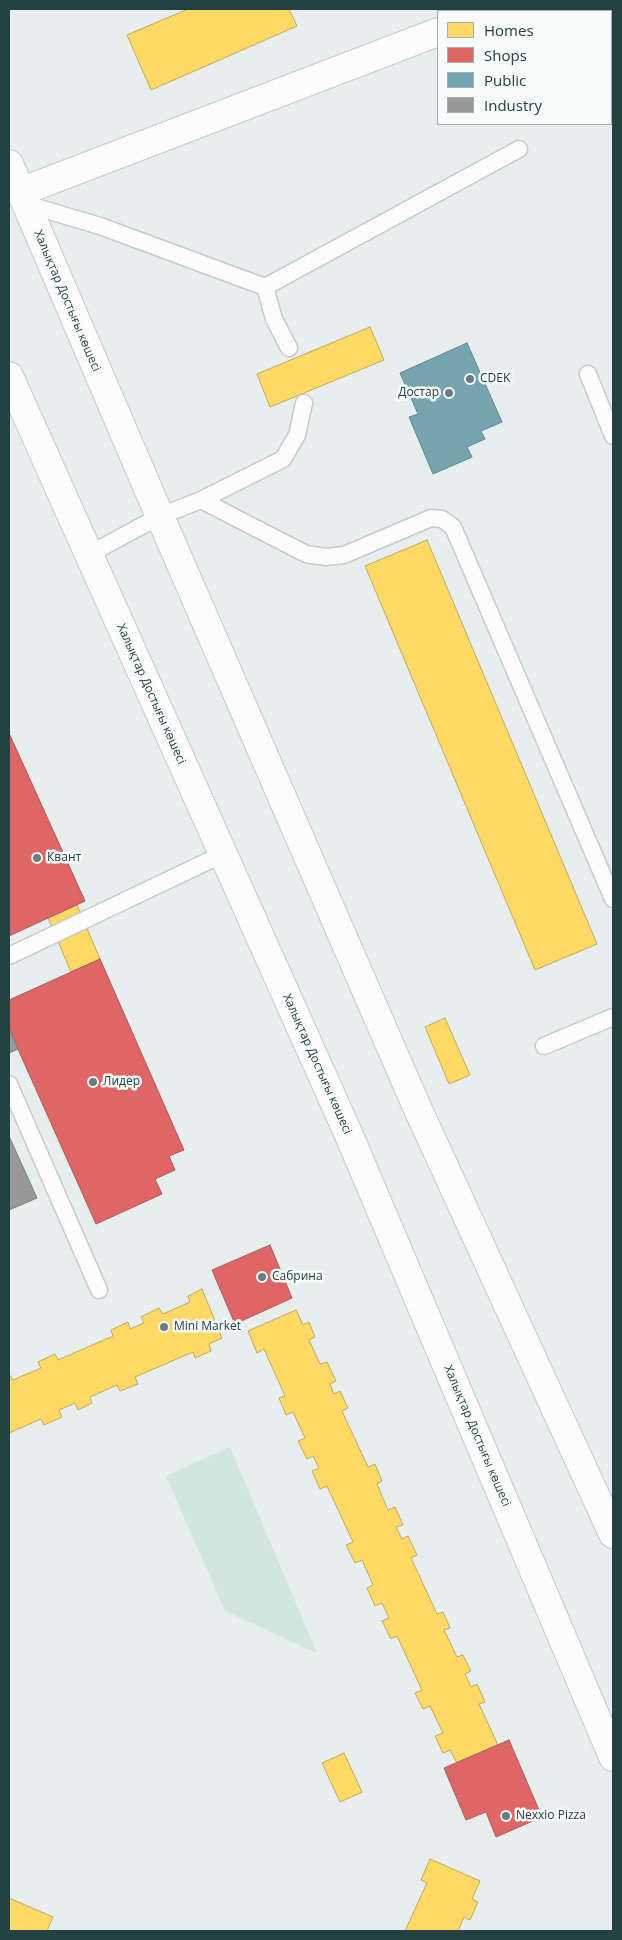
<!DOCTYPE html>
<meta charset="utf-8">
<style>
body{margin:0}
#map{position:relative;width:622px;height:1940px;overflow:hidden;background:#e8eded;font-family:"Open Sans",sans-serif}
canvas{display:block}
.frame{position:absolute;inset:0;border:10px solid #234142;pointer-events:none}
.legend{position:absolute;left:437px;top:10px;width:175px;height:115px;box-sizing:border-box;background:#f7fbfa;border:1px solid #a2b1b0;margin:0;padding:6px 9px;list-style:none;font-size:15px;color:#234142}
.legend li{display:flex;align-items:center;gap:10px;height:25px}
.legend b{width:25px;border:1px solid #a2b1b0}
</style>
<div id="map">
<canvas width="622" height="1940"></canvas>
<div class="frame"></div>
<ul class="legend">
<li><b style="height:14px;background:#ffd966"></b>Homes</li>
<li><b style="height:14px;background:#e06666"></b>Shops</li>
<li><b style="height:14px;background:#76a5af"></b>Public</li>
<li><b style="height:14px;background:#999"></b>Industry</li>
</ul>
</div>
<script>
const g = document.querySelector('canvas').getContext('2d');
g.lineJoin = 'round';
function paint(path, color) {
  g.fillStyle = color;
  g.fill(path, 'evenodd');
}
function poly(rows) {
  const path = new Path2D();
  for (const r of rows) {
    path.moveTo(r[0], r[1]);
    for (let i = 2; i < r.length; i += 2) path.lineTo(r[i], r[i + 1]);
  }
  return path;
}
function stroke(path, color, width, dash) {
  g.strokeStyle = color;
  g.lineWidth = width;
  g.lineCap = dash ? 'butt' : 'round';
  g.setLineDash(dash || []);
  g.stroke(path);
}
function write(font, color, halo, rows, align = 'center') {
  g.font = font + ' "Open Sans",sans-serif';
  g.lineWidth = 5;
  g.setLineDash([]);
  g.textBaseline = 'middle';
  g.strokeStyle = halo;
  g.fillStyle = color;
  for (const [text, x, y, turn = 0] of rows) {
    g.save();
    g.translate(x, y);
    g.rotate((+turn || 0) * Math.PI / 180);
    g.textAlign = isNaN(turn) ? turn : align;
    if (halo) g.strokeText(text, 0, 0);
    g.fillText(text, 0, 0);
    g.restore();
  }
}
paint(poly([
 [230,1447,317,1653,225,1611,166,1476]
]), '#d1e6de');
const homes = poly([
 [188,9,289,9,297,26,151,90,127,35,188,9],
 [370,327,384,360,270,407,257,374,370,327],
 [427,540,597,944,535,970,365,566,427,540],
 [77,905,100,959,71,972,48,918,77,905],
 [445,1018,470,1075,449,1084,425,1027,445,1018],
 [202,1289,222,1338,209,1344,211,1351,195,1358,193,1352,135,1377,138,1384,120,1391,117,1385,90,1397,92,1403,78,1410,75,1403,59,1410,62,1417,44,1425,41,1419,9,1433,9,1374,13,1380,41,1368,38,1362,55,1354,58,1360,113,1336,111,1330,128,1322,130,1329,144,1323,141,1317,159,1308,163,1314,190,1302,188,1296,202,1289],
 [296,1310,303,1325,309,1322,315,1337,309,1340,320,1364,327,1362,336,1381,330,1384,334,1394,340,1391,348,1408,342,1411,368,1467,375,1464,382,1481,377,1484,388,1510,395,1507,403,1525,396,1527,402,1539,408,1536,417,1555,411,1558,437,1614,443,1612,450,1628,444,1630,457,1657,463,1655,471,1671,465,1674,471,1687,477,1684,485,1702,479,1704,498,1745,457,1763,450,1750,443,1753,435,1736,443,1733,430,1706,423,1709,415,1693,422,1690,397,1636,391,1639,382,1621,389,1618,382,1603,375,1606,367,1588,373,1585,362,1560,355,1563,346,1545,353,1542,327,1486,320,1489,312,1471,319,1468,313,1456,307,1459,298,1441,305,1438,293,1412,286,1415,279,1398,285,1396,264,1349,257,1353,248,1331,296,1310],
 [344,1753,362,1792,340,1802,322,1763,344,1753],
 [430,1859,480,1881,472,1899,478,1902,470,1920,464,1917,458,1931,405,1931,427,1883,421,1880,430,1859],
 [9,1898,53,1917,47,1931,9,1931,9,1898]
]);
paint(homes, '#ffd966');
stroke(homes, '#bdab5b', 1);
const shops = poly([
 [9,733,85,901,9,936,9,733],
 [100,959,184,1150,169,1156,175,1170,155,1179,162,1194,96,1224,9,1029,9,1000,100,959],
 [270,1245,292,1298,235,1324,212,1270,270,1245],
 [509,1740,542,1817,496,1837,486,1812,466,1820,444,1768,509,1740]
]);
paint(shops, '#e06666');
stroke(shops, '#a75b5b', 1);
const public = poly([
 [467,343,502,422,481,431,485,439,467,447,472,457,433,474,409,417,418,414,400,373,467,343]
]);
paint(public, '#76a5af');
stroke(public, '#5d878e', 1);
const industry = poly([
 [9,1029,18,1049,9,1053,9,1029],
 [9,1136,37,1198,9,1210,9,1136]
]);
paint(industry, '#999');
stroke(industry, '#767f7f', 1);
const service = poly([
 [26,204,100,226,265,287,274,319,289,348],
 [265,287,519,149],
 [588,374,613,436],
 [201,500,306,554,326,557,344,555,431,518,442,519,453,527,613,899],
 [88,555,160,516,201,500,283,459,297,435,304,403],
 [9,956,223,854],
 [544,1046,613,1017],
 [9,1084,99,1290]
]);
const minor = poly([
 [495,11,502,9],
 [20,192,438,32]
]);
const secondary = poly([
 [9,164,152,498,416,1105,613,1534],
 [9,376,348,1133,613,1757]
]);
stroke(service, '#c5caca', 19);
stroke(minor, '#c5caca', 30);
stroke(secondary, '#c3cbca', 30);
stroke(service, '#fcfcfc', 16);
stroke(minor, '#fcfcfc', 28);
stroke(secondary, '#fcfcfc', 28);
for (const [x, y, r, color] of [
 [470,379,5,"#687d7e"],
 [449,393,5,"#687d7e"],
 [37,858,5,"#687d7e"],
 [93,1082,5,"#687d7e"],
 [262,1277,5,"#687d7e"],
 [164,1327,5,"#687d7e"],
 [506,1816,5,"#687d7e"]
]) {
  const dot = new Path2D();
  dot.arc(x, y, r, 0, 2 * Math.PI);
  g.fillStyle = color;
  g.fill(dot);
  stroke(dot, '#f7fbfa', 2);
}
write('12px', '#234142', '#f7fbfa', [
 ["Халықтар Достығы көшесі",67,301,67],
 ["Халықтар Достығы көшесі",151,694,66],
 ["Халықтар Достығы көшесі",317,1064,66],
 ["Халықтар Достығы көшесі",477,1436,67]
]);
write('12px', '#234142', '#f7fbfa', [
 ["CDEK",480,379],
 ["Достар",439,393,"right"],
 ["Квант",47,858],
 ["Лидер",103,1082],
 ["Сабрина",272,1277],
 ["Mini Market",174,1327],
 ["Nexxio Pizza",516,1816]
], 'left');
</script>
